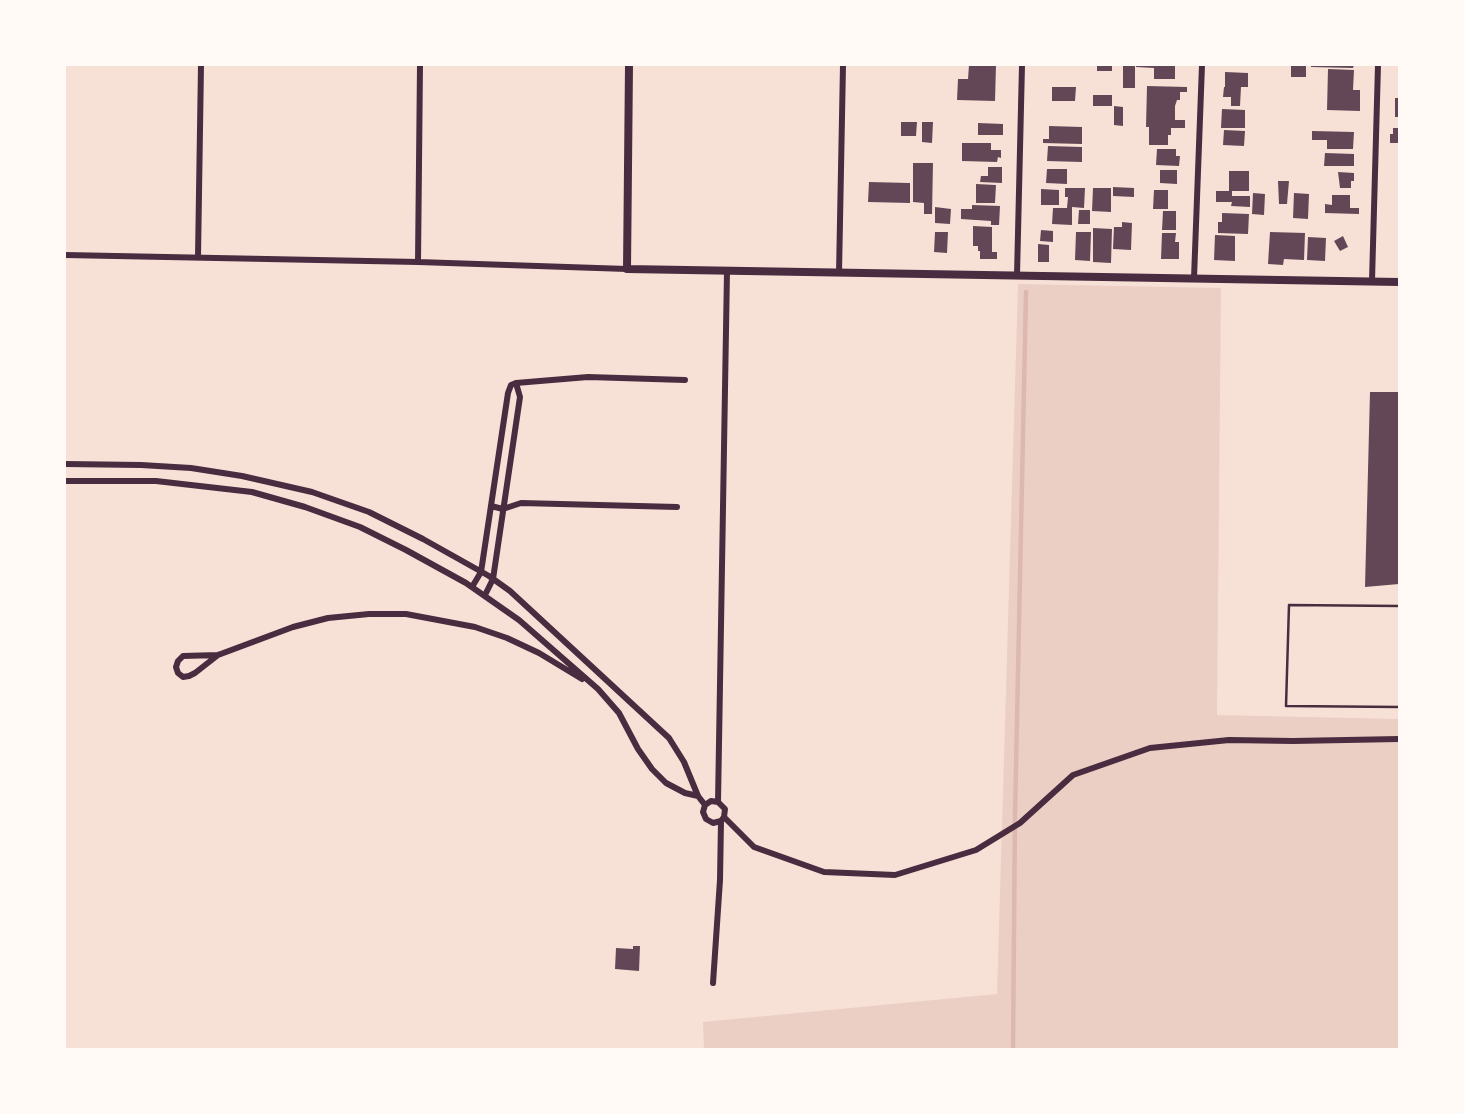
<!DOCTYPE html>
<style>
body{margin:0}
#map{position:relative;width:1464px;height:1114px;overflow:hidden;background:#f7e1d7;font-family:"Times New Roman",serif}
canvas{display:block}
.frame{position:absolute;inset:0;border:66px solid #fffaf5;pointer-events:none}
</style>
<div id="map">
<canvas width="1464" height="1114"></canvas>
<div class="frame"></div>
</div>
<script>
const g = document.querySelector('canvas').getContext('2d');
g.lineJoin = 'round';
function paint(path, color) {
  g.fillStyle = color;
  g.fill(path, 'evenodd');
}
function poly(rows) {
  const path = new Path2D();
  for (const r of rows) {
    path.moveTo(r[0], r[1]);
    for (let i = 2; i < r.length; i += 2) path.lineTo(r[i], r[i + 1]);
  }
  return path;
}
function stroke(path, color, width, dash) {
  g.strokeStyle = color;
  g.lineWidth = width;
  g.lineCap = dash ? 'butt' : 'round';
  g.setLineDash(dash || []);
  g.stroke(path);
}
paint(poly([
 [1018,284,1221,288,1217,715,1399,719,1399,1049,704,1049,703,1022,997,994]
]), '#ebcfc5');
stroke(poly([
 [1013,1049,1015,815,1026,292]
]), '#dcb8b0', 4.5);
paint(poly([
 [969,65,996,65,995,101,957,100,958,79,968,79],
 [1097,65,1112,65,1112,71,1097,71],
 [1123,65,1135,65,1135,88,1123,88],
 [1136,65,1175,65,1175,79,1154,79,1154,68,1136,67],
 [1291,65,1306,65,1306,77,1291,77],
 [1311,65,1354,65,1353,68,1311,67],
 [1328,69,1354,70,1353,90,1360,90,1360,111,1327,110],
 [1225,72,1248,73,1248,87,1241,87,1240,106,1231,106,1231,97,1223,97,1224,87,1225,87],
 [1147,86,1187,87,1187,92,1180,92,1180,100,1177,100,1175,106,1175,120,1185,120,1185,128,1171,128,1171,135,1168,135,1168,145,1149,145,1149,127,1146,127],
 [1052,87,1076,87,1075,101,1052,101],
 [1093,95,1112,95,1112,106,1093,106],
 [1395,98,1399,98,1399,117,1395,117],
 [1114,106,1123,107,1123,126,1114,125],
 [1222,109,1245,110,1245,128,1221,128],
 [901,122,917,122,916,136,901,136],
 [922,122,933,122,932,143,922,142],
 [978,123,1003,124,1003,135,978,135],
 [1049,126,1082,127,1082,144,1043,143,1043,139,1049,139],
 [1393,128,1399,128,1399,143,1390,143,1390,134,1393,134],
 [1224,130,1245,131,1244,146,1223,145],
 [1312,131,1354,132,1353,149,1327,149,1327,140,1312,140],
 [962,143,991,143,991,150,1001,150,1001,158,998,157,997,162,962,161],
 [1048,146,1082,147,1082,162,1047,161],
 [1157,149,1176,149,1176,156,1180,156,1179,166,1156,165],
 [1325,153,1354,154,1354,166,1324,166],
 [913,163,933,163,932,214,924,214,924,203,913,202],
 [988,167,1002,167,1002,183,980,182,981,176,988,176],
 [1047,169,1067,169,1067,184,1046,183],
 [1160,170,1177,170,1177,184,1160,183],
 [1229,171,1249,171,1249,191,1232,191,1232,196,1250,196,1250,207,1231,206,1232,202,1216,202,1216,191,1229,191],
 [1338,172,1354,173,1354,181,1351,181,1351,188,1340,188],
 [1278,181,1289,181,1287,204,1279,204],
 [869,182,910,183,910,203,868,202],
 [976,184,996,185,995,203,976,203],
 [1113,187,1134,188,1134,197,1113,196],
 [1065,188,1085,188,1084,208,1072,207,1072,225,1052,224,1053,208,1067,208,1068,197,1065,197],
 [1093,188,1111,188,1111,212,1092,211],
 [1041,189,1059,190,1059,205,1041,205],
 [1154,190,1168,190,1168,209,1153,209],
 [1253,193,1265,194,1264,215,1252,214],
 [1294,193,1309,194,1308,219,1293,218],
 [1332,195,1350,195,1350,208,1359,208,1359,214,1325,213,1325,204,1332,205],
 [972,205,1000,206,999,225,991,225,991,221,961,219,961,209,972,209],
 [935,207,951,209,950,224,935,223],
 [1079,210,1090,210,1090,224,1078,224],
 [1163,211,1176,211,1176,230,1162,230],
 [1222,213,1249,214,1248,234,1218,233,1218,222,1222,222],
 [1122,222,1132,223,1131,250,1113,249,1114,227,1122,227],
 [973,226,992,227,992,252,997,252,997,259,980,259,980,251,978,251,978,246,973,246],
 [1093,228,1112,229,1111,263,1093,262],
 [1041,230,1053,231,1053,242,1040,241],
 [935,232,948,232,947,253,934,252],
 [1076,232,1091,232,1090,261,1075,260],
 [1270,232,1305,233,1304,260,1284,259,1283,265,1268,264],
 [1162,233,1176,233,1175,242,1179,242,1179,259,1161,259],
 [1215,235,1235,236,1235,261,1214,260],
 [1343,236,1348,247,1340,251,1334,241],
 [1308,237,1326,238,1325,261,1307,260],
 [1038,244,1049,245,1049,262,1038,262],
 [1370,392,1399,392,1399,584,1365,587],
 [633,946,640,946,639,971,615,969,616,948,633,949]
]), '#644757');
stroke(poly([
 [1399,606,1289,605,1286,706,1399,707]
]), '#4a2c40', 2.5);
stroke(poly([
 [65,255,418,262,627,269],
 [198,257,201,65],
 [418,262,420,65],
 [839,273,843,65],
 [1017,275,1022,65],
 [1194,278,1202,65],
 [1372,281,1378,65],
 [65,464,141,465,191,468,242,476,312,492,369,512,423,539,489,576,510,591,669,738,684,762,698,796,705,805,703,812,706,819,713,823,721,821],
 [65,481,156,481,252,492,305,507,360,527,406,550,466,583,519,620,598,689,619,713,638,749,652,769,666,783,685,793,698,796],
 [491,506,503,509,521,503,677,507],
 [472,587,481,572,508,393,511,385,516,383,588,377,685,380],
 [485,595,493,579,520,397,516,383],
 [218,655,195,673,189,676,183,677,178,673,176,667,178,661,183,656,218,655,293,627,328,618,369,614,406,614,475,627,507,638,539,653,582,679],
 [718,802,727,271],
 [705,805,711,801,718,802,725,809,724,817,721,821,720,880,713,983],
 [724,817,754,847,824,872,895,875,976,850,1020,823,1073,775,1150,748,1229,740,1293,741,1399,739]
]), '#4a2c40', 6);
stroke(poly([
 [629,65,627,269,1399,282]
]), '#4a2c40', 8);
</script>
